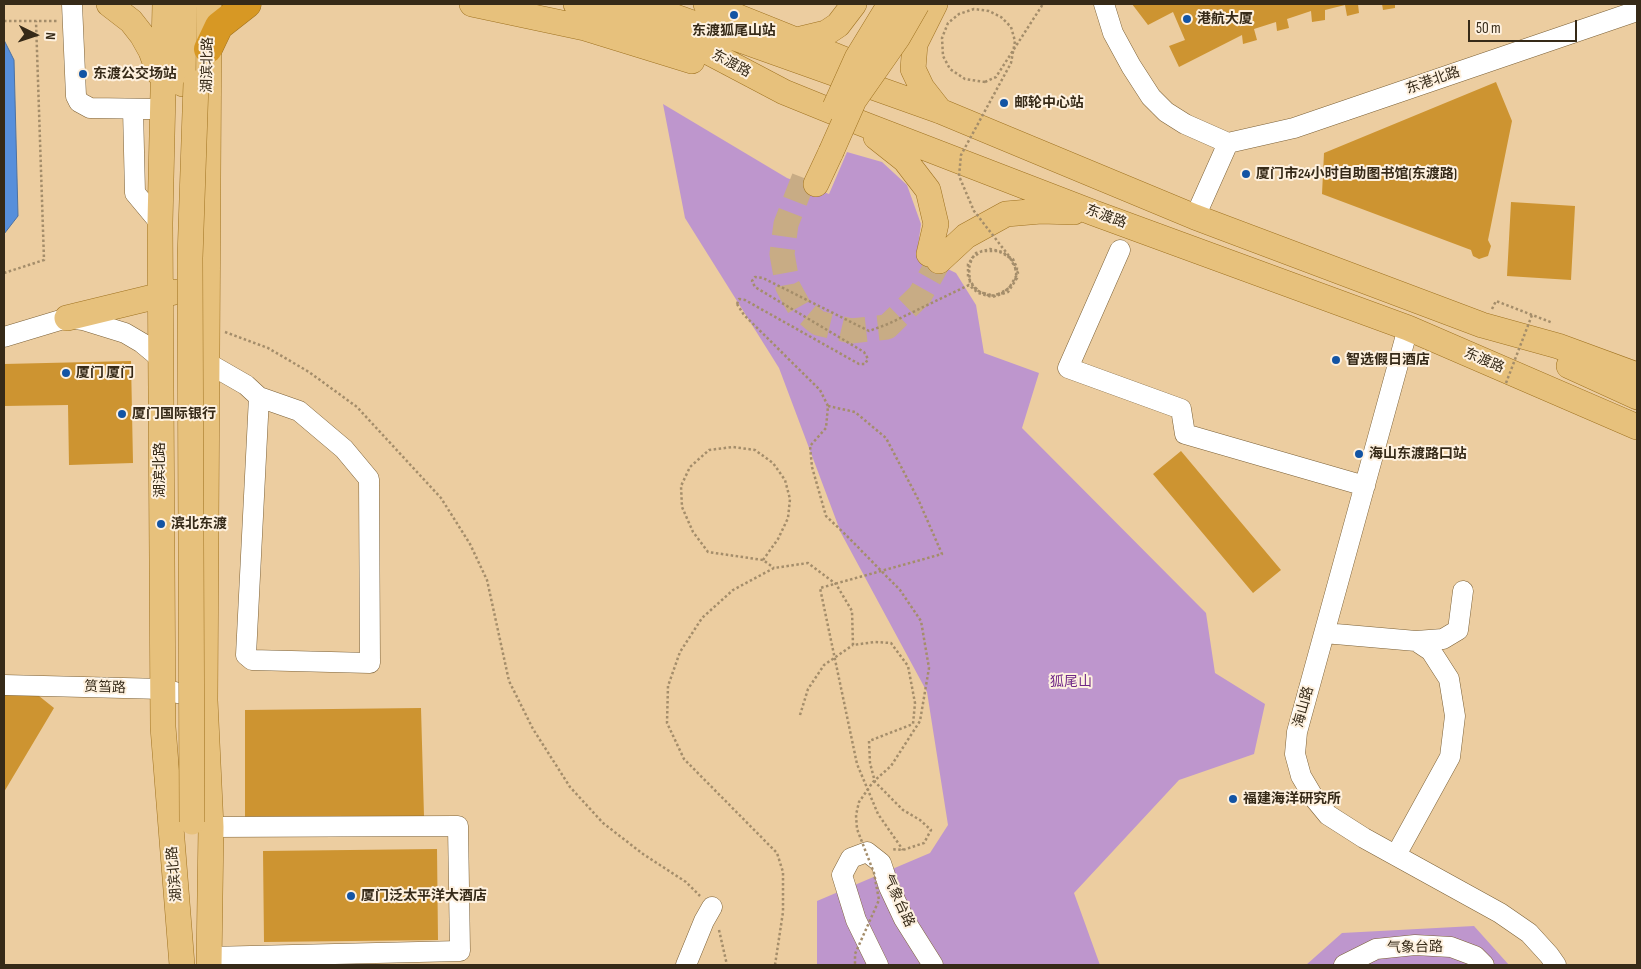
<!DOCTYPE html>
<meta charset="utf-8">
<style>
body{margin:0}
#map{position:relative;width:1641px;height:969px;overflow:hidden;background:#eccda0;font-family:"Sofia Sans Condensed",sans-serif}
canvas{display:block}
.frame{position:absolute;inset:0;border:5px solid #362a18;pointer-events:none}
.north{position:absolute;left:10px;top:10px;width:50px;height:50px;-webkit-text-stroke:4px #fef1df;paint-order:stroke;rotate:94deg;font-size:14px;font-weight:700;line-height:20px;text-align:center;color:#362a18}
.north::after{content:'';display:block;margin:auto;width:18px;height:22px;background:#362a18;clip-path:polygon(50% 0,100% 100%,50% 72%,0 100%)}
.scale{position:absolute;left:1468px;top:20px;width:109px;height:22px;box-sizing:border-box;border:2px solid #362a18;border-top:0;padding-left:6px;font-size:15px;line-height:18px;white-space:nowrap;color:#362a18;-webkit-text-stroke:4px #fef1df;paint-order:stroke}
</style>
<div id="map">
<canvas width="1641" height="969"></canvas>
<div class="frame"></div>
<div class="north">N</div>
<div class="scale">50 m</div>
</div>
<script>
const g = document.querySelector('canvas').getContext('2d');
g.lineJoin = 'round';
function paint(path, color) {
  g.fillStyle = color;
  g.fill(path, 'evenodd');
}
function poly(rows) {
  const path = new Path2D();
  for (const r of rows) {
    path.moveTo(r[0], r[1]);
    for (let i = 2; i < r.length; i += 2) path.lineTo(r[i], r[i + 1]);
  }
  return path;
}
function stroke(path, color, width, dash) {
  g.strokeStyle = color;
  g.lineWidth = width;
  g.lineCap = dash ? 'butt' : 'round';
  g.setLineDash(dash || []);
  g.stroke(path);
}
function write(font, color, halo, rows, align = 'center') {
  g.font = font + ' "Sofia Sans Condensed","Noto Sans SC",sans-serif';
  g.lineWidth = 4;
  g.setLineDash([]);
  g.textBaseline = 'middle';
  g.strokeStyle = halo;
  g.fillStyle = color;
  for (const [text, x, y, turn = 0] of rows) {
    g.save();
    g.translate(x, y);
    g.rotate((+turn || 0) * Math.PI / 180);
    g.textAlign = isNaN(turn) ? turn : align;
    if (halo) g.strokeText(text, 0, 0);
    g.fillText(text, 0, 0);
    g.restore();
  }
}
paint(poly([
 [663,104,787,178,829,194,847,152,882,162,907,185,921,224,917,254,956,273,976,305,984,353,1039,373,1022,428,1206,613,1215,673,1265,704,1254,754,1179,780,1074,893,1100,965,817,965,817,901,930,853,948,825,927,692,841,533,779,368,685,218],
 [1474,926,1509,965,1306,965,1342,933]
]), '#be96cd');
const water = poly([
 [4,40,14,60,18,216,4,234,4,40]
]);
paint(water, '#578fdb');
stroke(water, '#4d71a0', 1);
paint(poly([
 [1132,4,1358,4,1359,13,1347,16,1345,5,1325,10,1325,20,1312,22,1311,11,1287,19,1289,28,1277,31,1276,22,1254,29,1257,40,1243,44,1242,35,1179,67,1169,46,1185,40,1173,12,1148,25],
 [1382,4,1395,4,1395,8,1383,10],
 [1496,82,1512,121,1488,240,1491,246,1488,256,1479,259,1473,256,1471,250,1322,194,1324,153],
 [1511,202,1575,206,1571,280,1507,276],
 [131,361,133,463,69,465,68,405,4,406,4,364],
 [1181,451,1281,570,1253,593,1153,474],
 [4,689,34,692,54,708,4,792],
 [421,708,424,816,245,818,245,710],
 [437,849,438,940,264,942,263,851]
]), '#cd9431');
stroke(poly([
 [804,178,786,224,782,254,788,287,799,307,818,323,851,331,887,327,920,295,939,261]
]), '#c8ac85', 25, [25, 12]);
const minor = poly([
 [72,4,76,96,79,102,90,108,161,109],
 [1104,4,1113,33,1131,66,1151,97,1166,112,1185,124,1228,143],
 [133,109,135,193,160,223],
 [1195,217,1228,143,1294,128,1637,11],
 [1120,250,1068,368,1181,409,1185,434,1365,486],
 [1408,328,1297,732,1295,754,1301,776,1314,798,1328,815,1364,838,1500,913,1529,933,1549,955,1556,965],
 [4,337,67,318,83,320,125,333,142,343,160,358],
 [206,362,246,385,259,397,299,411,344,449,369,479,370,663,252,660,246,655,259,397],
 [1324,633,1416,641,1431,651,1449,679,1455,716,1450,757,1396,855],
 [1416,641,1443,639,1458,630,1463,591],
 [4,685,163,689,205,700],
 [209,957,460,951,458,826,211,827],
 [686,965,704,921,712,907],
 [878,965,856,920,842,875,851,858,867,852,881,863,889,887,904,919,933,965],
 [1344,965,1376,949,1415,945,1451,947,1475,956,1484,965]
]);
const major = poly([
 [109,4,131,21,142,35,151,51,159,73],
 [165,4,160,223,163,727,182,965],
 [472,4,585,28,692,61],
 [576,4,619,15,710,53,784,92,858,122,1094,213,1408,328,1637,427],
 [639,4,940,111,1195,217,1482,325,1558,346,1637,375],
 [706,4,846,60],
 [935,4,915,44,913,69,922,88,940,111],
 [797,40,826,33,838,25,854,4],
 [183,84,184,4],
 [876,137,905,160,928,190,936,224,929,254],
 [816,184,831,152],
 [939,261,966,236,1006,214,1041,211,1074,212],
 [67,318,174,292],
 [1569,366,1637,397],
 [209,965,211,827,205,700,209,4]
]);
const highway = poly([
 [208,49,219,26,247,4]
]);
stroke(minor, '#7b6036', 21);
stroke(major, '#9f7220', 26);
stroke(highway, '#9f7220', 29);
stroke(poly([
 [4,21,57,21],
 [985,82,996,77,1043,4],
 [4,273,44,260,36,21],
 [737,304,744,315,820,390,828,406,826,428,810,446,812,467,826,516,847,536],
 [1492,309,1496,301,1553,323],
 [225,332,268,348,309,372,357,407,441,498,470,544,487,580,509,681,533,729,570,787,603,823,643,854,686,882,700,896],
 [828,406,855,412,886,438,918,499,942,554,820,588,857,764,878,814,903,850],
 [763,560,778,539,788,518,790,499,785,480,773,463,755,450,733,447,709,450,690,467,681,486,682,507,693,532,708,552,763,560,774,568],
 [800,715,808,689,824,665,853,645],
 [719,930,727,965],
 [775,965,783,912,783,872,777,853,684,759,667,723,668,686,680,652,702,618,733,590,774,568,808,563,836,584,852,611,853,645,875,642,891,643,908,666,915,703,913,724,869,741,870,763,875,782,903,810,920,820,931,830,924,843,903,850,891,849]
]), '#a48d6a', 2.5, [2.5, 2.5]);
stroke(minor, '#fff', 20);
stroke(major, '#e7c17c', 25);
stroke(highway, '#d79824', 28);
const majorBridge = poly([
 [835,107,857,58,890,4],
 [831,152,854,100,898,37,917,4],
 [192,822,190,258,196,83]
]);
stroke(majorBridge, '#9f7220', 26, []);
stroke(poly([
 [737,304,739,299,745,300,859,364,865,364,868,359,864,352,755,287,752,281,755,277,763,278,869,331,888,324,969,285,978,293,992,297,1008,292,1017,278,1014,262,1003,252,990,249,976,253,968,264,968,277,976,290,990,296,1003,293,1015,282,1017,268,1013,259,998,251,982,251,972,258,969,268,970,283,980,292,995,296,1009,288,1018,273,1009,256,974,211,959,176,961,155,1011,63,1015,41,1011,27,1001,17,989,11,974,9,959,14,948,23,942,38,943,56,950,69,965,79,985,82],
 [1506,383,1532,315],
 [847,536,900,590,921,621,929,668,920,721,891,766,873,782,859,802,856,815,857,829,874,873,879,900,855,954,855,965]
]), '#a48d6a', 2.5, [2.5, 2.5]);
stroke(majorBridge, '#e7c17c', 25);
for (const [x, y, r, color] of [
 [734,15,5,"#1354a4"],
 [1187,19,5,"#1354a4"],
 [83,74,5,"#1354a4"],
 [1004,103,5,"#1354a4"],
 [1246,174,5,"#1354a4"],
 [1336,360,5,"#1354a4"],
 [66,373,5,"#1354a4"],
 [122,414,5,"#1354a4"],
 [1359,454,5,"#1354a4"],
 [161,524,5,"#1354a4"],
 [1233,799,5,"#1354a4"],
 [351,896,5,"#1354a4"]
]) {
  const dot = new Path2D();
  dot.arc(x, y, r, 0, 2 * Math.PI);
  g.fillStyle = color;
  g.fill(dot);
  stroke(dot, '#fef1df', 2);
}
write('bold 14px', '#362a18', '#fef1df', [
 ["港航大厦",1197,19],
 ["东渡狐尾山站",734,31,"center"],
 ["东渡公交场站",93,74],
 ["邮轮中心站",1014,103],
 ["厦门市24小时自助图书馆(东渡路)",1256,174],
 ["智选假日酒店",1346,360],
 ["厦门 厦门",76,373],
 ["厦门国际银行",132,414],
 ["海山东渡路口站",1369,454],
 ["滨北东渡",171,524],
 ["福建海洋研究所",1243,799],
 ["厦门泛太平洋大酒店",361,896]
], 'left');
write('14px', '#362a18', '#fef1df', [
 ["东渡路",731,64,28],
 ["湖滨北路",208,65,-89],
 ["东港北路",1433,81,-19],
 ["东渡路",1106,217,20],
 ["东渡路",1484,361,23],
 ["湖滨北路",160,470,-90],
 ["筼筜路",105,688,2],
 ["海山路",1304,707,-75],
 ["湖滨北路",175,874,-95],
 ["气象台路",898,901,65],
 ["气象台路",1415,948,-1]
]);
write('14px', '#702887', '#fef1df', [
 ["狐尾山",1071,682]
]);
</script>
